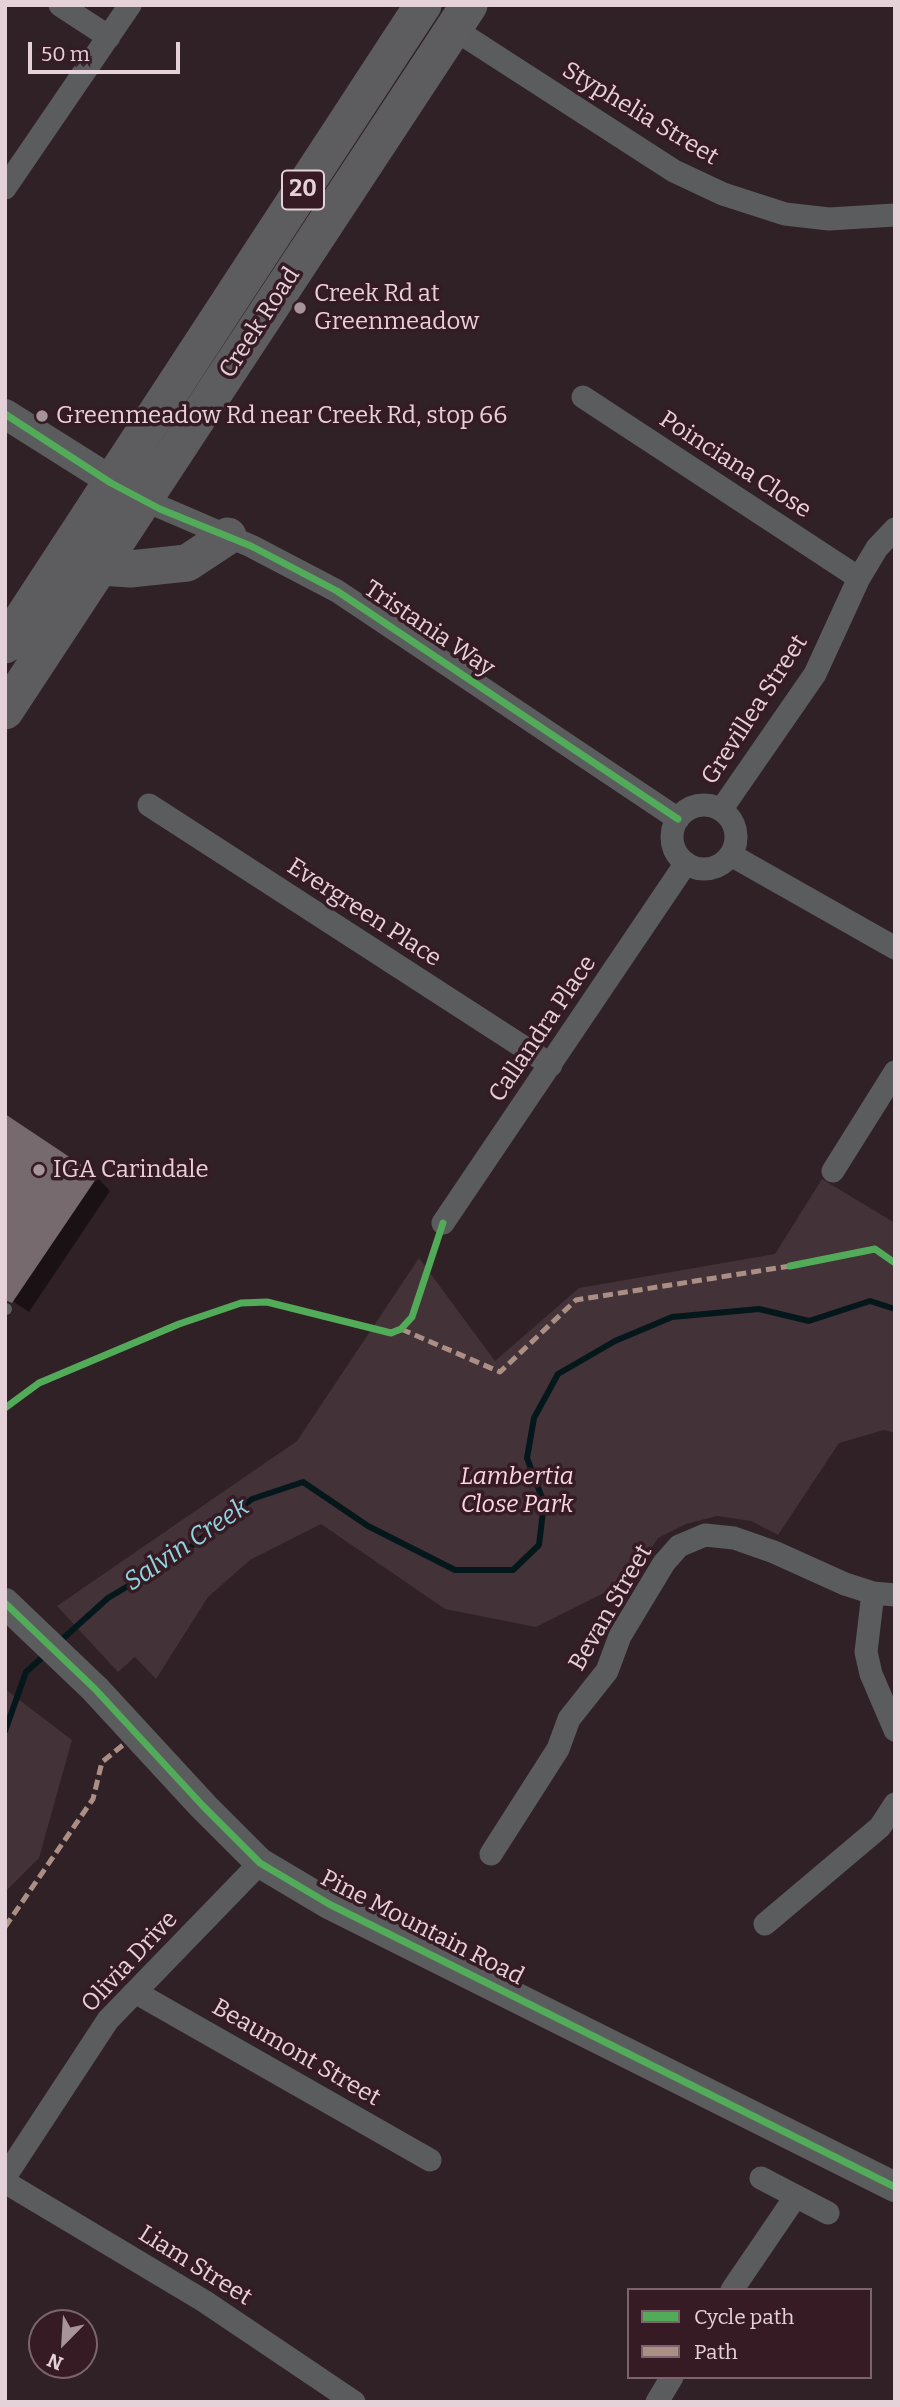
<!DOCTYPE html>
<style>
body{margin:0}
#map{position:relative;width:900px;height:2407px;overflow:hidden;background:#302126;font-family:Bitter,serif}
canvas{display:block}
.frame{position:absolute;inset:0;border:7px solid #e5d2d8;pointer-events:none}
.legend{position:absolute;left:627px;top:2288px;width:245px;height:91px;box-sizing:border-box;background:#361b25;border:2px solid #7c646d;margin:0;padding:9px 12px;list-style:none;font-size:21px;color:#e5d2d8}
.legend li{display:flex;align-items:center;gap:14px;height:35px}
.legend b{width:35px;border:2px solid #7c646d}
.north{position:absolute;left:28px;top:2309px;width:70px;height:70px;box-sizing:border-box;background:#361b25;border:2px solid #7c646d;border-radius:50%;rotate:204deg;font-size:19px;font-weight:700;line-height:28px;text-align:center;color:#e5d2d8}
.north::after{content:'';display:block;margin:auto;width:24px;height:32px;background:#a6949a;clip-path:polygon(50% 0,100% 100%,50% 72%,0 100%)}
.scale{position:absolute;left:28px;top:42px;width:152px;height:32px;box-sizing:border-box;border:4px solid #e5d2d8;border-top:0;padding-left:9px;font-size:21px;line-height:24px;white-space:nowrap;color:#e5d2d8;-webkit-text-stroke:5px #361b25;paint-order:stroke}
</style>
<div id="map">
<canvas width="900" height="2407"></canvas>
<div class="frame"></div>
<ul class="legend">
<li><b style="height:9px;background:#51ab58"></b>Cycle path</li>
<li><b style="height:9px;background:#ac8f84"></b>Path</li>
</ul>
<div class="north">N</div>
<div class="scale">50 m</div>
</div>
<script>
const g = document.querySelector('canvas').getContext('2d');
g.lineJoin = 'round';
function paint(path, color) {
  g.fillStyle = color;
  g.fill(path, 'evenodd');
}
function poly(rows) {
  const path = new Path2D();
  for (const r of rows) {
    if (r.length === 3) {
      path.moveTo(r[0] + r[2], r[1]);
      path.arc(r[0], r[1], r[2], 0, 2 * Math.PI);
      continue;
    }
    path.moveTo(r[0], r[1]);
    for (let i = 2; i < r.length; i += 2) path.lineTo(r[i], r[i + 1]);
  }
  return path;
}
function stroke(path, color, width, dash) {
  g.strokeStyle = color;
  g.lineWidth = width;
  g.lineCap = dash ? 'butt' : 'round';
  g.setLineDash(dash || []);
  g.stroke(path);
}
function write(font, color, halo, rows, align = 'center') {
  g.font = font + ' Bitter,serif';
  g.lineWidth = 7;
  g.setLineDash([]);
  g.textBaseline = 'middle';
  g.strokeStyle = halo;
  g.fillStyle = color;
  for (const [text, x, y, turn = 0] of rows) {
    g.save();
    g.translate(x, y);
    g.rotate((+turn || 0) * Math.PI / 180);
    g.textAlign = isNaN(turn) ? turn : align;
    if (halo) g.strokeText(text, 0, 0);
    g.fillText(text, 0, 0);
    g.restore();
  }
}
paint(poly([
 [822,1179,895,1223,895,1433,884,1430,839,1443,778,1535,751,1521,717,1516,686,1524,658,1538,630,1580,536,1627,445,1609,321,1524,250,1560,208,1597,156,1679,135,1657,118,1672,57,1606,297,1441,419,1258,495,1361,579,1288,775,1254],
 [5,1689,72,1740,39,1858,5,1892]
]), '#433237');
paint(poly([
 [97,1177,110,1191,29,1312,5,1296]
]), '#0007');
stroke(poly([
 [58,1643,108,1598,180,1555,252,1499,303,1482,368,1526,455,1570,513,1570,539,1545,544,1503,527,1458,534,1418,558,1374,615,1341,672,1317,759,1309,809,1321,870,1301,895,1309],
 [5,1731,26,1672,45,1655]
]), '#04181b', 6);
paint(poly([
 [5,1114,98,1176,12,1303,5,1300]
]), '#776a6e');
stroke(poly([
 [5,1309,6,1309]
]), '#5a5c5e', 12);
stroke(poly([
 [60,5,109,37],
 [454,29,674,171,723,194,785,214,829,219,895,215],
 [5,188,130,5],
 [583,397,859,578],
 [144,500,251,546,337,591,678,819],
 [149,805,551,1065],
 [704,837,32],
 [721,810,815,674,859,578,877,548,895,529],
 [731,855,895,948],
 [833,1171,895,1072],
 [443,1223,686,863],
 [873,1593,866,1652,871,1674,895,1730],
 [491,1854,558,1749,569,1719,607,1671,620,1636,664,1563,679,1546,705,1535,734,1538,774,1552,845,1584,873,1593,895,1595],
 [765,1924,880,1827,895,1804],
 [135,1992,430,2160],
 [5,2177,108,2020,260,1863],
 [761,2178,828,2213],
 [5,2182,204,2301,354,2402],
 [732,2290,796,2196],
 [657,2402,672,2377]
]), '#5a5c5e', 23);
stroke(poly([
 [5,414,129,492],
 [5,1603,95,1689,203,1806,260,1863,329,1904,895,2187]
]), '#5a5c5e', 30);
stroke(poly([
 [100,567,130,569,187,563,228,536],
 [5,645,423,5],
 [5,711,469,5]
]), '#5d5c5f', 37);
stroke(poly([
 [401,1329,500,1372,576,1300,790,1266],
 [5,1927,93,1799,102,1762,123,1745]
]), '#ac8f84', 5, [10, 5]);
stroke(poly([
 [5,414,111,483,160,509,251,546,337,591,678,819],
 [790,1266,875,1249,895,1263],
 [5,1408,39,1383,179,1324,241,1303,267,1302,391,1333,401,1329,412,1317,443,1223],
 [5,1603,95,1689,203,1806,260,1863,329,1904,895,2187]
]), '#51ab58', 7);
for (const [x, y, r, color] of [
 [300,308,7,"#a6949a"],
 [42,416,7,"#a6949a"],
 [39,1170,7,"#a6949a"]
]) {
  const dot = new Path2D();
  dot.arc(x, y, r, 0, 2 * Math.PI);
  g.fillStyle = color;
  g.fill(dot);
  stroke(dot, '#361b25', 2.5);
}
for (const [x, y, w] of [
 [303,190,42]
]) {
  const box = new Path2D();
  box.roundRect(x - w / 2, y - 19.5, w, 39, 5);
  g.fillStyle = '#361b25';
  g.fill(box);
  stroke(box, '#e5d2d8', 2);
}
write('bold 23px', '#e5d2d8', null, [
 ["20",303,190]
]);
write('24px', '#e5d2d8', '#361b25', [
 ["Styphelia Street",640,114,31],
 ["Creek Road",260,323,-57],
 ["Poinciana Close",735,465,33],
 ["Tristania Way",429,629,34],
 ["Grevillea Street",755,710,-57],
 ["Evergreen Place",364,913,33],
 ["Callandra Place",543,1029,-56],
 ["Bevan Street",611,1608,-60],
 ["Pine Mountain Road",422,1928,27],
 ["Olivia Drive",130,1962,-47],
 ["Beaumont Street",296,2053,30],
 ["Liam Street",195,2266,32]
]);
write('24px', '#e5d2d8', '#361b25', [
 ["Creek Rd at",314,294],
 ["Greenmeadow",314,322],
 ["Greenmeadow Rd near Creek Rd, stop 66",56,416],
 ["IGA Carindale",53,1170]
], 'left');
write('italic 24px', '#fad6e1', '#361b25', [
 ["Lambertia",517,1477],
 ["Close Park",517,1505]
]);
write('italic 26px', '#8fd5e0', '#361b25', [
 ["Salvin Creek",187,1545,-34]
]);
</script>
